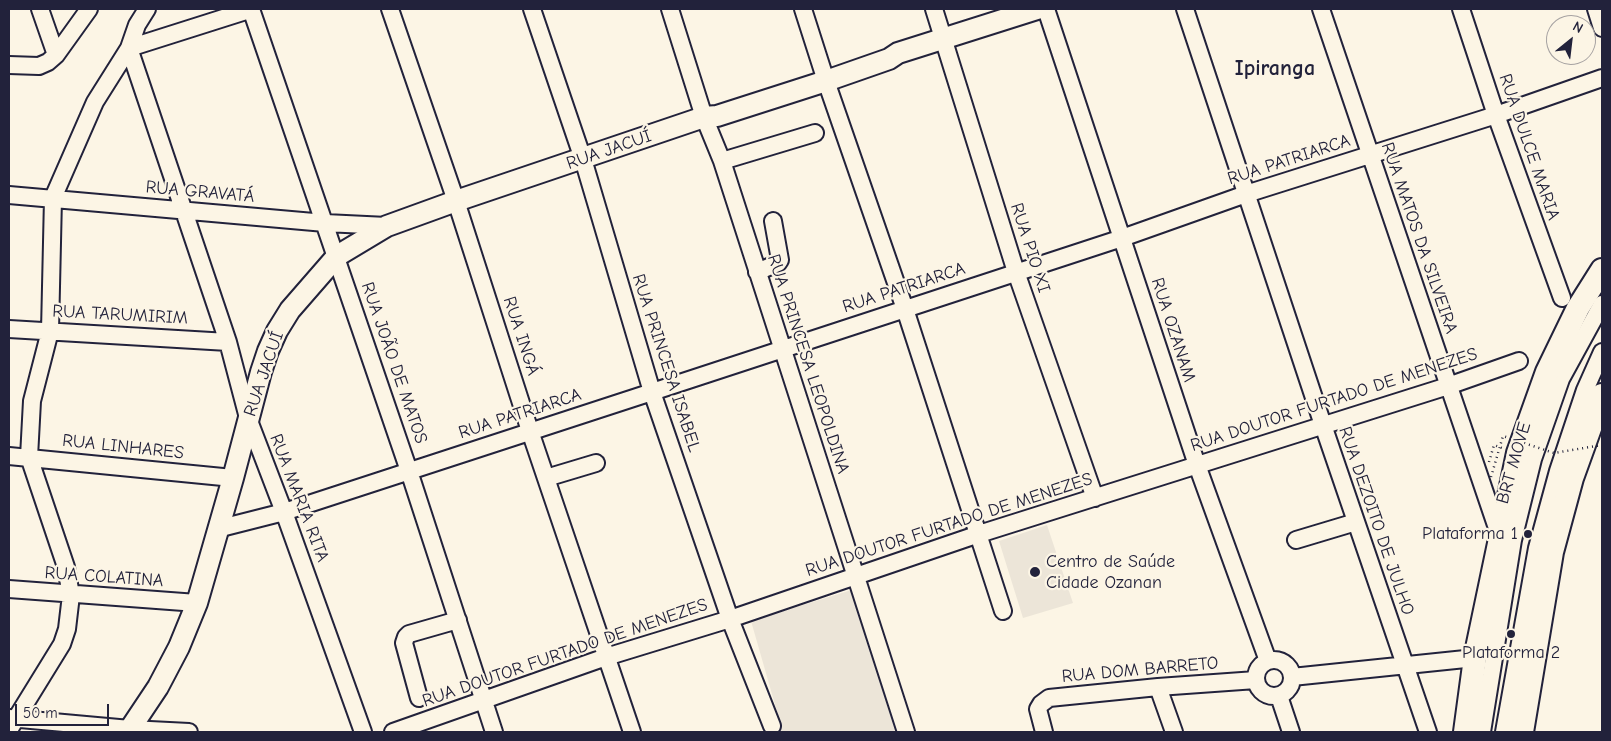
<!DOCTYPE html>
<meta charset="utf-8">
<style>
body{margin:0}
#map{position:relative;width:1611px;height:741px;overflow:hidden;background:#fcf5e5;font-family:"Comic Neue",sans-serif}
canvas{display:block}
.frame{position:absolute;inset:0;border:10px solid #22223b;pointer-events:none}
.north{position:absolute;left:1546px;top:15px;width:50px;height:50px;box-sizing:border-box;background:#fcf5e5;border:1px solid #a5a1a1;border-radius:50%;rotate:29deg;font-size:14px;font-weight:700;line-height:20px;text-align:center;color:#22223b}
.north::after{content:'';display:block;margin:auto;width:18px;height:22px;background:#22223b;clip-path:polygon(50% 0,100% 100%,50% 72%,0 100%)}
.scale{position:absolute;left:15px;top:704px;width:94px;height:22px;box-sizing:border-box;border:2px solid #22223b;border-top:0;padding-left:6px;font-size:15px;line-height:18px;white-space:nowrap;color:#22223b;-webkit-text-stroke:4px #fcf5e5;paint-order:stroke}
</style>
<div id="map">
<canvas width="1611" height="741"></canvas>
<div class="frame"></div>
<div class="north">N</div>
<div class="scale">50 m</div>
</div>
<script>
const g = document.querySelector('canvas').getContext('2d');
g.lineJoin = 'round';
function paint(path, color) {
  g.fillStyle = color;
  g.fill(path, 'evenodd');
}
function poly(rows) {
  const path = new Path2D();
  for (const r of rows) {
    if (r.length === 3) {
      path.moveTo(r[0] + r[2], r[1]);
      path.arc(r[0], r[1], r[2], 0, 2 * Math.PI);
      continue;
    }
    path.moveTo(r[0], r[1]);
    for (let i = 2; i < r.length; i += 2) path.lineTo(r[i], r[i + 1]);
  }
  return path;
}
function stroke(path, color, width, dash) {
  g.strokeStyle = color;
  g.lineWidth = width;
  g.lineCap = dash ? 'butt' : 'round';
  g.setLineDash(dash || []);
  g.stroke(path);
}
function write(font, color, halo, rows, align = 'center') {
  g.font = font + ' "Comic Neue",sans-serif';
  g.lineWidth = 4.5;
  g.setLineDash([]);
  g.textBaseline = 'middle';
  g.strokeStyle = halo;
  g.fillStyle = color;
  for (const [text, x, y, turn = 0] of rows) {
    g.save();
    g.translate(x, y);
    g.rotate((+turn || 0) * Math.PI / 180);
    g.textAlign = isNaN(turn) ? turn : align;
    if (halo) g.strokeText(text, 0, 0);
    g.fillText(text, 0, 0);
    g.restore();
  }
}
paint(poly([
 [1047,525,1073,603,1023,618,999,541],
 [858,588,904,732,774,732,782,729,751,621]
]), '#ece5d8');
const minor = poly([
 [40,9,56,55],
 [251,9,409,471,494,732],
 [252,9,129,48,228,342,248,418,284,512,363,732],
 [390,9,456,201,530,431,632,732],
 [532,9,583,159,652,392,730,619,772,726],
 [670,9,704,117,722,161,906,732],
 [803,9,826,81,905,309,1003,611],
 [934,9,1016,272,1095,498],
 [1046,9,1197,465,1268,661],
 [1185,9,1323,425,1428,732],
 [1321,9,1500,537],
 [1461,9,1496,115,1562,298],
 [1596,9,1602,28],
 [9,65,39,66,48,62,56,55,89,9],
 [722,161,815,133],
 [9,195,325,223,387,226],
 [757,272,778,263,780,260,773,221],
 [9,329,228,342],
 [9,456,233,478],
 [546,478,596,463],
 [217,529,284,512,652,392,1122,238,1246,194,1496,115,1602,78],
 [1296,540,1356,522],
 [9,589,197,603],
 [1274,678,18],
 [1292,677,1475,658],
 [1158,687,1174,732],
 [1279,696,1291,732],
 [419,698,404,643,406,637,409,634,458,620],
 [9,718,130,729,189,732],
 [9,730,62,644,67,629,71,595,66,567,29,457,32,401,50,331,53,198,95,102,129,48,137,25,147,9],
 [393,732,606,657,730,619,979,534,1448,386,1519,361],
 [1044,732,1038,709,1041,704,1049,698,1158,687,1256,680],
 [1482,732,1513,540,1533,459,1561,379,1602,304],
 [1504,732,1537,548,1558,471,1585,390,1602,352]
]);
const major = poly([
 [128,732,158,687,179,647,197,603,233,478,261,372,268,351,277,331,290,310,337,256,387,226,456,201,704,117,717,116,826,81,889,59,898,53,1037,9]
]);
const highway = poly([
 [1465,732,1475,658,1518,453,1547,372,1578,308,1602,270],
 [1522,732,1552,552,1572,478,1602,395]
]);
stroke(minor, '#22223b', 20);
stroke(major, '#22223b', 24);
stroke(highway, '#22223b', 26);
stroke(poly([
 [1489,462,1494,445,1502,448]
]), '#22223b', 2.5, [1, 4]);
stroke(minor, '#fcf5e5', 16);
stroke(major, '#fcf5e5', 20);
stroke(highway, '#fcf5e5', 22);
stroke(poly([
 [1491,477,1503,436,1554,453,1602,445]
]), '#22223b', 2.5, [1, 4]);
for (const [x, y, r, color] of [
 [1528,534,5,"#22223b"],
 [1035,572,6,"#22223b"],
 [1511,634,5,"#22223b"]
]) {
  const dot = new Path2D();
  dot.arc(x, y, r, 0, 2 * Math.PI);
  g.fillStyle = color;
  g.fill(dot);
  stroke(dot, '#fcf5e5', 2);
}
write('18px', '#22223b', '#fcf5e5', [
 ["RUA DULCE MARIA",1529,147,71],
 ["RUA JACUÍ",609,150,-19],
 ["RUA PATRIARCA",1289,160,-18],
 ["RUA GRAVATÁ",200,192,5],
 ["RUA MATOS DA SILVEIRA",1419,238,71],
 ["RUA PIO XI",1030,248,72],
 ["RUA PATRIARCA",904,288,-18],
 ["RUA TARUMIRIM",120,315,3],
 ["RUA OZANAM",1173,330,72],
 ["RUA INGÁ",521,336,72],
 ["RUA JOÃO DE MATOS",394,363,71],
 ["RUA PRINCESA ISABEL",666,363,72],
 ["RUA PRINCESA LEOPOLDINA",808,364,72],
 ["RUA JACUÍ",264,374,-71],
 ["RUA DOUTOR FURTADO DE MENEZES",1334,400,-18],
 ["RUA PATRIARCA",520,414,-18],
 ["RUA LINHARES",123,447,6],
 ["BRT MOVE",1514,463,-74],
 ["RUA MARIA RITA",299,498,69],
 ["RUA DEZOITO DE JULHO",1376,521,71],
 ["RUA DOUTOR FURTADO DE MENEZES",949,525,-18],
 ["RUA COLATINA",104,577,4],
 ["RUA DOUTOR FURTADO DE MENEZES",565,653,-19],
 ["RUA DOM BARRETO",1140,670,-5]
]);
write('18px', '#22223b', '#fcf5e5', [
 ["Plataforma 1",1518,534],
 ["Centro de Saúde",1046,562,"left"],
 ["Cidade Ozanan",1046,583,"left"],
 ["Plataforma 2",1511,653,"center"]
], 'right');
write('bold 22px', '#22223b', '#fcf5e5', [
 ["Ipiranga",1275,69]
]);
</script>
